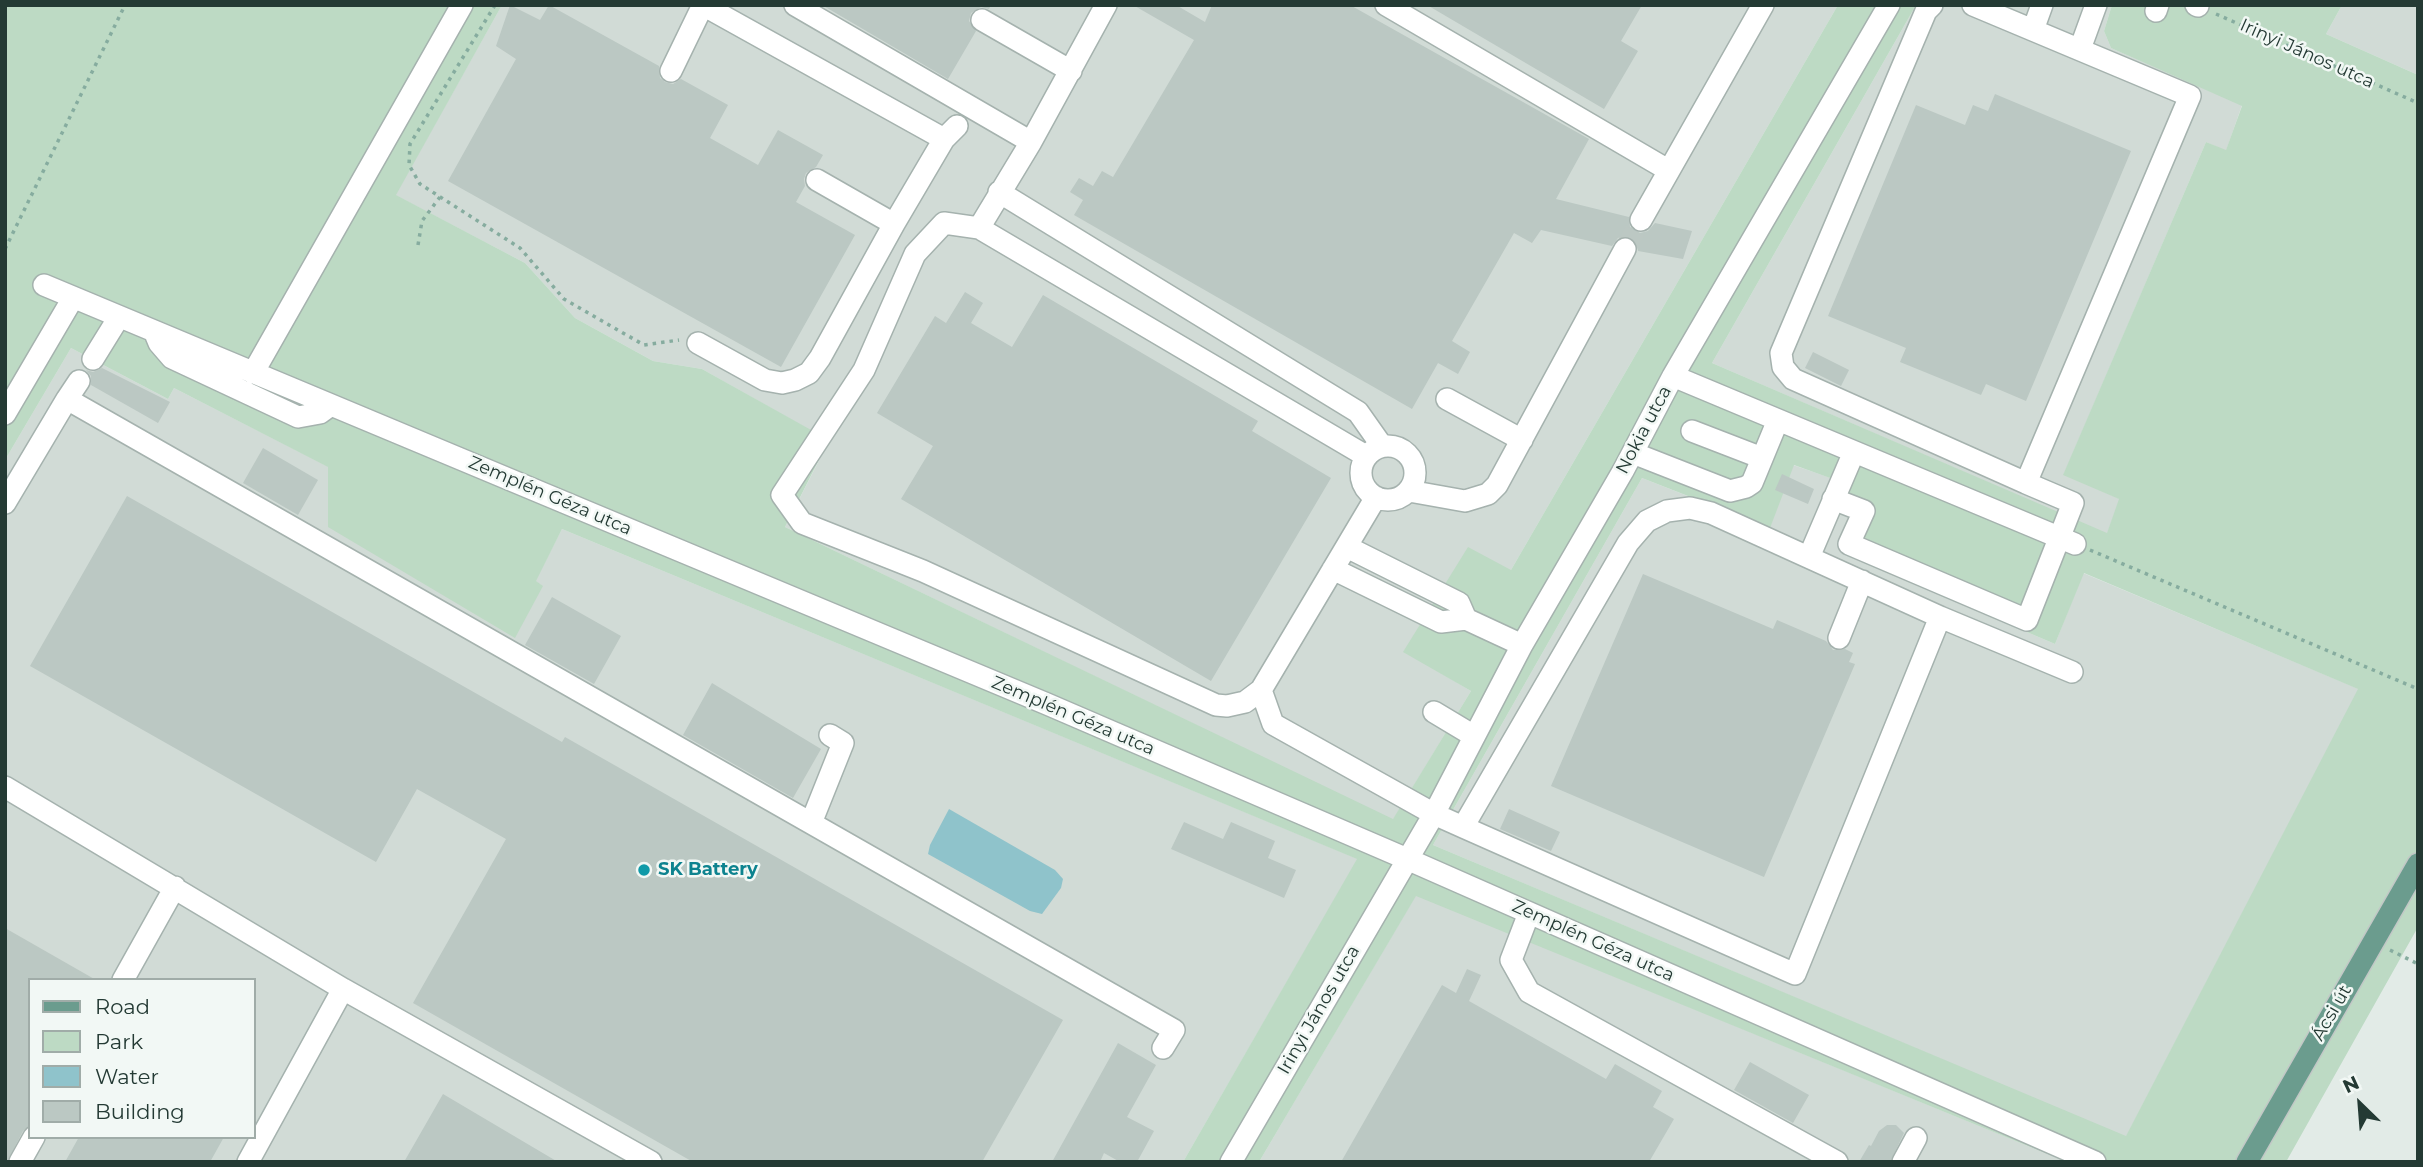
<!DOCTYPE html>
<meta charset="utf-8">
<style>
body{margin:0}
#map{position:relative;width:2423px;height:1167px;overflow:hidden;background:#e2ebe7;font-family:Montserrat,sans-serif}
canvas{display:block}
.frame{position:absolute;inset:0;border:7px solid #243a34;pointer-events:none}
.legend{position:absolute;left:28px;top:978px;width:228px;height:161px;box-sizing:border-box;background:#f2f8f5;border:2px solid #a0aca8;margin:0;padding:9px 12px;list-style:none;font-size:21px;color:#243a34}
.legend li{display:flex;align-items:center;gap:14px;height:35px}
.legend b{width:35px;border:2px solid #a0aca8}
.north{position:absolute;left:2325px;top:1069px;width:70px;height:70px;-webkit-text-stroke:5px #f2f8f5;paint-order:stroke;rotate:335deg;font-size:19px;font-weight:700;line-height:28px;text-align:center;color:#243a34}
.north::after{content:'';display:block;margin:auto;width:24px;height:32px;background:#243a34;clip-path:polygon(50% 0,100% 100%,50% 72%,0 100%)}
</style>
<div id="map">
<canvas width="2423" height="1167"></canvas>
<div class="frame"></div>
<ul class="legend">
<li><b style="height:9px;background:#6b9c8e"></b>Road</li>
<li><b style="height:19px;background:#bddac4"></b>Park</li>
<li><b style="height:19px;background:#8fc3cb"></b>Water</li>
<li><b style="height:19px;background:#bbc8c3"></b>Building</li>
</ul>
<div class="north">N</div>
</div>
<script>
const g = document.querySelector('canvas').getContext('2d');
g.lineJoin = 'round';
function paint(path, color) {
  g.fillStyle = color;
  g.fill(path, 'evenodd');
}
function poly(rows) {
  const path = new Path2D();
  for (const r of rows) {
    if (r.length === 3) {
      path.moveTo(r[0] + r[2], r[1]);
      path.arc(r[0], r[1], r[2], 0, 2 * Math.PI);
      continue;
    }
    path.moveTo(r[0], r[1]);
    for (let i = 2; i < r.length; i += 2) path.lineTo(r[i], r[i + 1]);
  }
  return path;
}
function stroke(path, color, width, dash) {
  g.strokeStyle = color;
  g.lineWidth = width;
  g.lineCap = dash ? 'butt' : 'round';
  g.setLineDash(dash || []);
  g.stroke(path);
}
function write(font, color, halo, rows, align = 'center') {
  g.font = font + ' Montserrat,sans-serif';
  g.lineWidth = 5;
  g.setLineDash([]);
  g.textBaseline = 'middle';
  g.strokeStyle = halo;
  g.fillStyle = color;
  for (const [text, x, y, turn = 0] of rows) {
    g.save();
    g.translate(x, y);
    g.rotate((+turn || 0) * Math.PI / 180);
    g.textAlign = isNaN(turn) ? turn : align;
    if (halo) g.strokeText(text, 0, 0);
    g.fillText(text, 0, 0);
    g.restore();
  }
}
paint(poly([
 [502,5,1838,5,1511,570,1404,651,1471,691,1393,820,785,527,829,441,702,369,653,361,575,318,525,263,395,195],
 [1916,5,2112,5,2104,31,2111,48,2242,105,2226,151,2206,142,2064,474,2120,499,2107,534,1712,363],
 [2342,5,2418,5,2418,75,2326,34],
 [71,348,168,399,174,388,329,467,542,586,535,581,562,529,1358,859,1183,1162,5,1162,5,460],
 [30,980,254,980,254,1137,30,1137],
 [1793,465,1834,479,1857,514,1851,557,2055,644,2083,573,2359,689,2126,1137,1433,845,1642,478,1769,528],
 [1416,895,2067,1162,1259,1162]
]), '#d1dbd6');
paint(poly([
 [5,5,502,5,396,195,525,263,575,318,653,361,702,369,829,440,785,527,1393,819,1471,691,1403,652,1468,547,1511,570,1838,5,1916,5,1712,363,2107,533,2119,499,2063,475,2206,142,2226,150,2242,106,2111,48,2104,31,2112,5,2342,5,2326,34,2418,75,2418,927,2286,1162,2067,1162,1416,896,1259,1162,1183,1162,1357,859,562,529,536,581,543,586,515,638,328,527,328,467,174,388,168,399,71,348,5,460],
 [1794,465,1833,479,1857,514,1844,542,1851,557,2055,644,2084,573,2358,689,2126,1136,1433,845,1642,478,1770,528]
]), '#bddac4');
paint(poly([
 [949,809,1055,870,1063,879,1061,888,1042,914,1030,911,928,854,930,845]
]), '#8fc3cb');
paint(poly([
 [510,5,540,20,549,5,659,66,660,78,665,82,673,84,681,79,728,105,710,138,758,165,778,130,823,155,816,167,806,173,804,179,805,186,796,202,855,235,781,367,448,181,516,59,496,46],
 [822,5,991,5,989,9,981,7,971,13,969,21,976,31,948,79],
 [1133,5,1176,5,1205,22,1212,5,1350,5,1589,139,1556,199,1629,217,1630,227,1640,233,1648,231,1655,223,1692,231,1683,259,1638,251,1636,242,1625,236,1618,238,1612,246,1541,230,1532,243,1514,233,1452,341,1470,352,1458,374,1438,363,1412,409,1074,215,1083,200,1070,192,1079,178,1093,186,1102,171,1113,177,1194,40],
 [1427,5,1642,5,1621,41,1638,51,1604,109],
 [1995,94,2131,151,2026,401,1986,384,1981,395,1900,362,1906,348,1828,316,1916,105,1965,125,1973,105,1988,111],
 [965,292,983,303,971,323,1012,347,1043,295,1258,421,1252,431,1331,478,1211,681,901,499,933,446,877,413,935,316,946,323],
 [1813,352,1849,370,1841,386,1805,368],
 [102,368,170,402,158,423,91,385,91,376,86,370,93,372],
 [263,448,318,480,298,515,243,483],
 [1782,474,1814,489,1808,504,1775,490],
 [127,496,562,742,565,737,1063,1020,982,1162,693,1162,413,1003,506,839,417,789,376,862,30,666],
 [1643,574,1773,629,1777,620,1826,641,1833,650,1845,649,1853,653,1849,662,1855,664,1764,877,1551,786],
 [552,597,621,636,594,684,525,645],
 [712,683,821,749,793,798,683,735],
 [1509,809,1560,832,1551,851,1500,829],
 [1184,822,1223,839,1231,822,1275,841,1268,858,1296,870,1284,898,1171,849],
 [5,928,96,980,30,980,30,1125,23,1131,7,1162],
 [1467,969,1481,975,1469,1001,1606,1079,1615,1064,1662,1091,1653,1107,1674,1119,1649,1162,1341,1162,1442,985,1456,993],
 [1118,1043,1156,1065,1127,1117,1154,1131,1137,1162,1120,1162,1104,1153,1100,1162,1052,1162],
 [1750,1062,1809,1095,1793,1123,1734,1090],
 [443,1094,558,1162,404,1162],
 [1887,1125,1896,1125,1904,1133,1890,1162,1859,1162,1869,1145,1871,1146,1879,1131],
 [79,1137,224,1137,210,1162,65,1162]
]), '#bbc8c3');
stroke(poly([
 [1625,249,1641,220]
]), '#bcc8c3', 21, [21, 10]);
const minor = poly([
 [703,5,944,139],
 [795,5,1031,142],
 [1106,5,1031,142,979,228,944,223,915,254,864,370,782,495,802,523,923,571,1216,705,1227,706,1245,702,1261,690,1376,497],
 [1386,5,1668,170],
 [1932,5,1926,11,1781,353,1783,367,1793,379,2026,483,2190,96,1973,5],
 [2196,5,2198,6],
 [2156,11,2158,5],
 [982,20,1071,71],
 [2033,30,2042,5],
 [2080,49,2096,5],
 [671,71,703,5],
 [817,180,894,224],
 [999,192,1358,412,1382,446],
 [1641,220,1763,5],
 [979,228,1366,456],
 [44,285,1047,704,1407,859,2095,1162],
 [154,331,159,343,172,358,298,417,320,413,331,405],
 [698,343,765,380,782,383,795,380,809,373,820,358,894,224,944,139,957,126],
 [93,359,119,317],
 [253,373,462,5],
 [1673,376,2075,544],
 [67,399,79,381],
 [1447,399,1522,440],
 [5,414,73,298],
 [1692,431,1762,458],
 [1388,473,27],
 [1633,453,1730,491,1746,487,1752,483,1778,420],
 [1409,491,1465,501,1488,494,1497,485,1625,249],
 [1833,499,1864,511,1849,544,2027,620,2073,503,2026,483],
 [5,503,67,399,1174,1030,1163,1048],
 [1347,547,1459,603,1466,619],
 [1809,557,1854,452],
 [1333,569,1441,622,1466,619,1522,645],
 [1940,617,2072,672],
 [1839,638,1862,581],
 [1261,690,1273,724,1434,814,1463,827,1795,974,1940,617,1711,513,1690,508,1667,511,1647,521,1628,543,1463,827],
 [1434,712,1474,736],
 [5,787,343,989,651,1162],
 [811,823,843,743,830,735],
 [1529,913,1511,960,1529,992,1837,1162],
 [123,980,175,887],
 [20,1162,34,1137],
 [248,1162,343,989],
 [1231,1162,1434,814,1522,645,1623,471,1673,376,1889,5],
 [1903,1162,1916,1138]
]);
const major = poly([
 [2247,1162,2418,864]
]);
stroke(minor, '#a5b2ae', 24);
stroke(major, '#c2c8c6', 24);
stroke(poly([
 [495,5,410,144,409,165,420,184,520,248,564,299,644,345,679,340],
 [2216,14,2418,103],
 [418,245,422,221,440,197],
 [5,249,125,5],
 [2090,550,2418,689],
 [2390,950,2418,964]
]), '#86ac9f', 3.5, [3.5, 5]);
stroke(minor, '#fff', 21);
stroke(major, '#6b9c8e', 21);
for (const [x, y, r, color] of [
 [644,870,7,"#0f9aa8"]
]) {
  const dot = new Path2D();
  dot.arc(x, y, r, 0, 2 * Math.PI);
  g.fillStyle = color;
  g.fill(dot);
  stroke(dot, '#f2f8f5', 2.5);
}
write('18px', '#243a34', '#f2f8f5', [
 ["Irinyi János utca",2307,54,24],
 ["Nokia utca",1644,430,-62],
 ["Zemplén Géza utca",550,496,23],
 ["Zemplén Géza utca",1073,716,23],
 ["Zemplén Géza utca",1593,941,24],
 ["Irinyi János utca",1319,1010,-60],
 ["Ácsi út",2332,1013,-60]
]);
write('bold 18px', '#0d838f', '#f2f8f5', [
 ["SK Battery",658,870]
], 'left');
</script>
